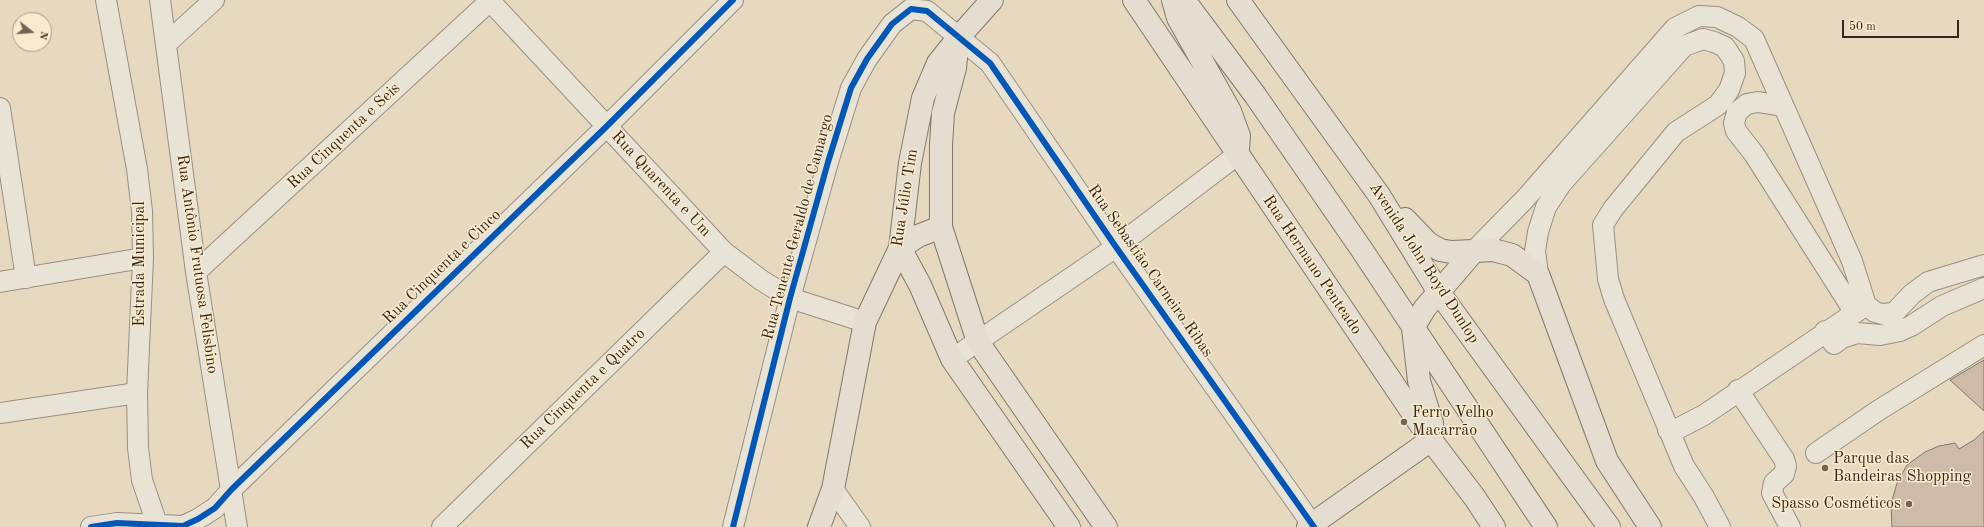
<!DOCTYPE html>
<meta charset="utf-8">
<style>
body{margin:0}
#map{position:relative;width:1984px;height:527px;overflow:hidden;background:#e6d9c0;font-family:"Old Standard TT",serif}
canvas{display:block}
.north{position:absolute;left:12px;top:12px;width:40px;height:40px;box-sizing:border-box;background:#f8eacc;border:1px solid #ab9b85;border-radius:50%;rotate:107deg;font-size:11px;font-weight:700;line-height:16px;text-align:center;color:#37251b}
.north::after{content:'';display:block;margin:auto;width:14px;height:18px;background:#746455;clip-path:polygon(50% 0,100% 100%,50% 72%,0 100%)}
.scale{position:absolute;left:1842px;top:20px;width:117px;height:18px;box-sizing:border-box;border:2px solid #37251b;border-top:0;padding-left:5px;font-size:12px;line-height:14px;white-space:nowrap;color:#37251b;-webkit-text-stroke:3px #f8eacc;paint-order:stroke}
</style>
<div id="map">
<canvas width="1984" height="527"></canvas>
<div class="north">N</div>
<div class="scale">50 m</div>
</div>
<script>
const g = document.querySelector('canvas').getContext('2d');
g.lineJoin = 'round';
function paint(path, color) {
  g.fillStyle = color;
  g.fill(path, 'evenodd');
}
function poly(rows) {
  const path = new Path2D();
  for (const r of rows) {
    path.moveTo(r[0], r[1]);
    for (let i = 2; i < r.length; i += 2) path.lineTo(r[i], r[i + 1]);
  }
  return path;
}
function stroke(path, color, width, dash) {
  g.strokeStyle = color;
  g.lineWidth = width;
  g.lineCap = dash ? 'butt' : 'round';
  g.setLineDash(dash || []);
  g.stroke(path);
}
function write(font, color, halo, rows, align = 'center') {
  g.font = font + ' "Old Standard TT",serif';
  g.lineWidth = 3;
  g.setLineDash([]);
  g.textBaseline = 'middle';
  g.strokeStyle = halo;
  g.fillStyle = color;
  for (const [text, x, y, turn = 0] of rows) {
    g.save();
    g.translate(x, y);
    g.rotate((+turn || 0) * Math.PI / 180);
    g.textAlign = isNaN(turn) ? turn : align;
    if (halo) g.strokeText(text, 0, 0);
    g.fillText(text, 0, 0);
    g.restore();
  }
}
const building = poly([
 [1984,360,1984,411,1950,380,1984,360],
 [1984,431,1984,527,1892,527,1891,504,1897,483,1907,465,1925,452,1939,446,1955,443,1959,449,1974,440,1984,431]
]);
paint(building, '#cdbaa9');
stroke(building, '#81786a', 1);
const minor = poly([
 [106,0,137,169,142,211,143,258,137,393,138,448,142,480,158,527],
 [160,0,196,272,237,527],
 [489,0,724,252,761,280,790,298,865,322],
 [167,43,214,0],
 [1783,106,1758,102,1747,104,1737,112,1736,116,1734,123,1736,131,1754,154,1855,313],
 [0,108,26,278],
 [1474,251,1525,199,1675,28,1699,16,1717,17,1738,27,1754,39,1852,261,1866,305,1875,312,1882,314,1894,313,1912,294,1928,282,1984,265],
 [196,272,491,0],
 [1538,274,1535,251,1538,232,1546,207,1561,184,1684,46,1703,39,1714,42,1725,47,1734,61,1735,73,1729,90,1718,105,1676,132,1613,209,1603,225,1608,279,1614,299,1684,466,1704,497,1720,527],
 [0,282,143,258],
 [1825,331,1834,344,1842,338,1857,333,1880,335,1900,331,1911,326,1942,306,1984,288],
 [952,359,1116,247,1237,155],
 [1738,390,1784,459,1786,466,1784,474,1774,483,1772,493,1790,527],
 [0,413,137,393],
 [1668,430,1677,429,1704,415,1865,306],
 [1816,453,1879,410,1984,345],
 [833,489,860,527],
 [91,527,117,523,183,526,198,519,215,508,232,489,607,126,733,0],
 [442,527,724,252],
 [733,527,790,298,828,162,851,88,867,59,892,24,911,9,927,11,990,63,1116,247,1314,527]
]);
const major = poly([
 [1134,0,1431,440,1475,498,1494,527],
 [1173,0,1178,18,1230,111,1239,136,1238,150],
 [1184,0,1255,95,1362,250,1546,527],
 [1238,0,1379,195,1438,291,1609,527],
 [958,38,955,68,943,113,941,145,941,227,978,342,1106,527],
 [1405,219,1428,243,1440,250,1451,252,1474,251],
 [900,248,920,285,952,359,1069,527],
 [900,248,918,236,941,227],
 [1432,437,1432,423,1419,381,1413,328,1425,308,1474,251,1493,250,1512,255,1538,274,1607,461,1650,527],
 [819,527,833,489,865,322,900,248,910,163,923,98,938,63,958,38,992,0],
 [1308,527,1431,440]
]);
stroke(minor, '#998f80', 22);
stroke(major, '#81786a', 24);
stroke(minor, '#e9e3d6', 20);
stroke(major, '#e5ded0', 22);
stroke(poly([
 [91,527,117,523,183,526,198,519,215,508,232,489,607,126,733,0],
 [733,527,790,298,828,162,851,88,867,59,892,24,911,9,927,11,990,63,1116,247,1314,527]
]), '#0057b8', 6);
for (const [x, y, r, color] of [
 [1404,422,4,"#746455"],
 [1825,468,4,"#746455"],
 [1909,504,4,"#746455"]
]) {
  const dot = new Path2D();
  dot.arc(x, y, r, 0, 2 * Math.PI);
  g.fillStyle = color;
  g.fill(dot);
  stroke(dot, '#f8eacc', 1.5);
}
write('16px', '#37251b', '#f8eacc', [
 ["Rua Cinquenta e Seis",344,136,-43],
 ["Rua Quarenta e Um",661,184,47],
 ["Rua Júlio Tim",905,198,-81],
 ["Rua Tenente Geraldo de Camargo",798,227,-75],
 ["Avenida John Boyd Dunlop",1424,263,57],
 ["Estrada Municipal",140,264,-90],
 ["Rua Antônio Frutuosa Felisbino",197,264,82],
 ["Rua Hermano Penteado",1312,265,56],
 ["Rua Cinquenta e Cinco",442,267,-44],
 ["Rua Sebastião Carneiro Ribas",1150,271,55],
 ["Rua Cinquenta e Quatro",583,389,-44]
]);
write('16px', '#37251b', '#f8eacc', [
 ["Ferro Velho",1412,413],
 ["Macarrão",1412,431],
 ["Parque das",1833,459],
 ["Bandeiras Shopping",1833,477],
 ["Spasso Cosméticos",1901,504,"right"]
], 'left');
</script>
